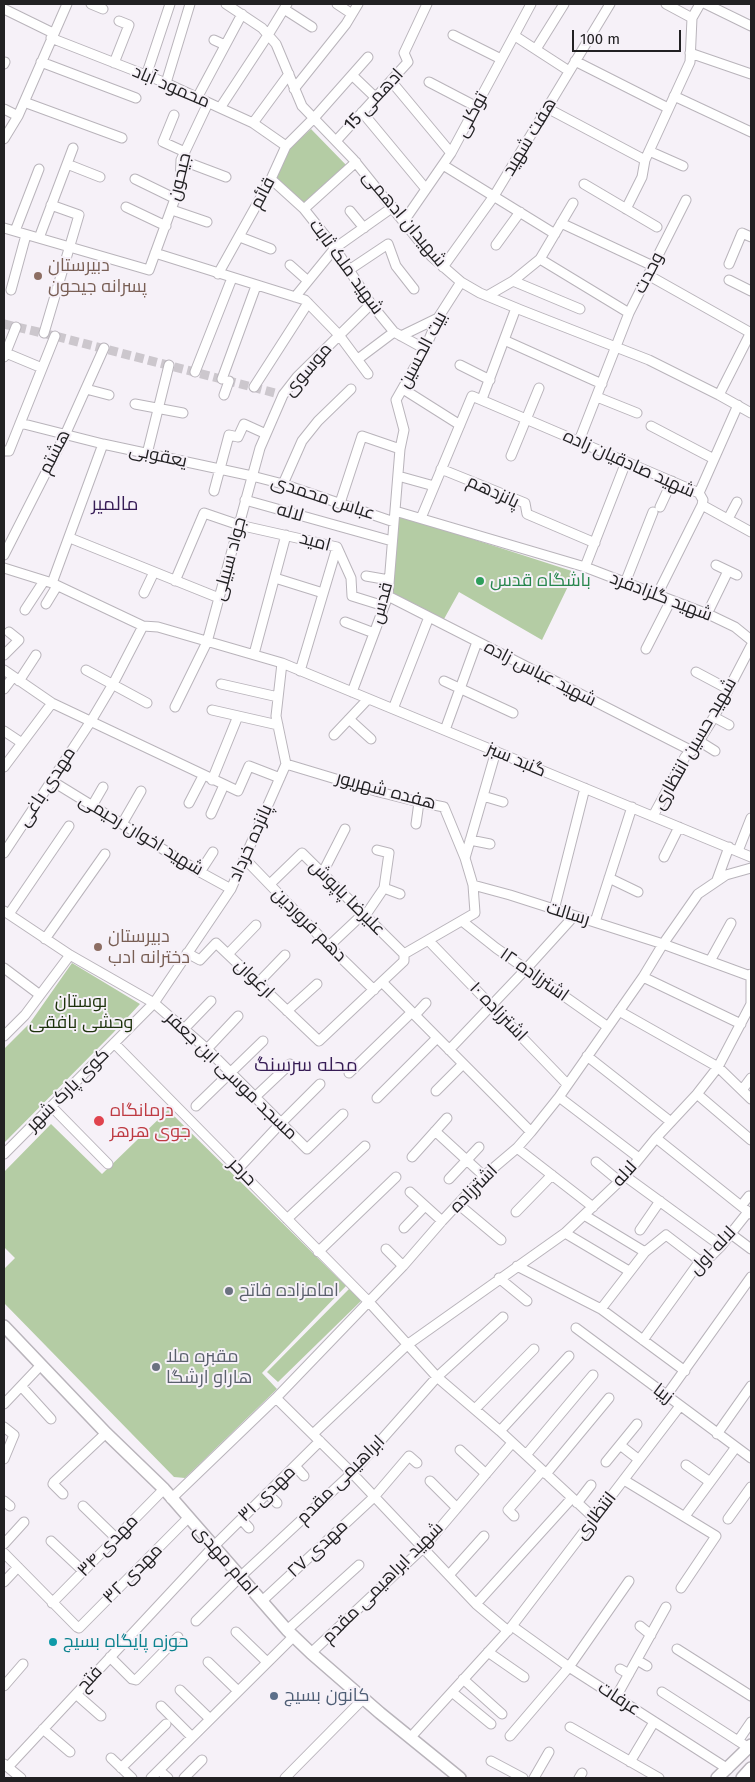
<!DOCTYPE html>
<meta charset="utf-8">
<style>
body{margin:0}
#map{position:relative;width:755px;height:1782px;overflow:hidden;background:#f6f1f8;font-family:"Fira Sans",sans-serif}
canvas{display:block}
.frame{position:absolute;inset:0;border:5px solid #222123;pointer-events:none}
.scale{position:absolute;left:572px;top:30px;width:109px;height:22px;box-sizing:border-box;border:2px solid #222123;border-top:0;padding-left:6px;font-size:15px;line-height:18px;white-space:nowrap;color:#222123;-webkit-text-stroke:4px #f6f1f8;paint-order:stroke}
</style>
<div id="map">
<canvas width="755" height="1782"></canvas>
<div class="frame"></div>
<div class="scale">100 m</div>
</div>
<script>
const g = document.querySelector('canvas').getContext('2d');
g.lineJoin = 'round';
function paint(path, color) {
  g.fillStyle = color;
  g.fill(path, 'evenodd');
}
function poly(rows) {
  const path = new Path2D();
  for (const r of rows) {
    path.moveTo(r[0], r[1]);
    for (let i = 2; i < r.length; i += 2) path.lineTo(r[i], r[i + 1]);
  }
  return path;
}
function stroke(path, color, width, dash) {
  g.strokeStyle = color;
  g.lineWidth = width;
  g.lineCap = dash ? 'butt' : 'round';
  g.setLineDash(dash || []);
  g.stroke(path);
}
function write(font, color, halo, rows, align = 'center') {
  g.font = font + ' "Fira Sans",Cairo,sans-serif';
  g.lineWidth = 4;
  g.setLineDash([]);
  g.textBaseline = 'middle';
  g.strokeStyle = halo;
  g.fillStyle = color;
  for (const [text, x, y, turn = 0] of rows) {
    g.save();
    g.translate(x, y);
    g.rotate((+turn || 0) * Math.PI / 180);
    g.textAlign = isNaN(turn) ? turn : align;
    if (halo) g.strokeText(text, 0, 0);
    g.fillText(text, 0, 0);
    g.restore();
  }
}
paint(poly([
 [311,129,349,168,306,206,276,178,289,149],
 [395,514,575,572,542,640,459,592,444,619,389,591],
 [72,963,140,1004,113,1033,4,1143,4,1049,30,1023],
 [168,1110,346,1286,262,1373,277,1389,185,1478,174,1477,4,1303,4,1269,15,1258,4,1247,4,1172,51,1124,102,1174],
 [349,1289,361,1301,278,1382,267,1372]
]), '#b4cca4');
stroke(poly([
 [4,324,55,336,283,395]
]), '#ccc7cd', 9, [9, 4.5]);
const minor = poly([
 [91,4,103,9],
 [226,4,262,28,276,44,302,106,353,159,431,256,461,282,480,293,521,310,649,360,719,395,751,413],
 [337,4,352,14],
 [666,4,692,18],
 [706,4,751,26],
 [4,9,53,33],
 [284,9,312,27],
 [453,35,501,59],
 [515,36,569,71],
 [51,38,166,83,220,108,253,123,286,146],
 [214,40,225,45],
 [536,49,564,4],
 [690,53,751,74],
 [575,61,668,108],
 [41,62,136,98],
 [114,63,129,25,119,21],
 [4,64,5,62],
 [352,75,376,98],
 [146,76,170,4],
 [391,81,451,153],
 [429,82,477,107],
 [166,83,190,4],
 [294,89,346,24,358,4],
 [674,96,751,132],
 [197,98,242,14],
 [24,102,122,138],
 [220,108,268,35,287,4],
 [547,108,645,160],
 [4,109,18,116],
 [362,112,426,189],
 [174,115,163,142,185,152],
 [253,123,289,74],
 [4,139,18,116,67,4],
 [336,141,408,62,404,53,427,4],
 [649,151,683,166],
 [181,160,226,177],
 [67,164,100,177],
 [443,165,555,234],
 [135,179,176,199],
 [271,179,304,209,335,248,371,304,394,332,425,349],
 [584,184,657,227],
 [126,207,166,226],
 [304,209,356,162],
 [626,209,642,177,645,160,690,62,692,18,700,4],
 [172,210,207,222],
 [350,211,364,228],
 [404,221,451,153,531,4],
 [561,223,653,266],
 [4,228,149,270,180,185,181,160,208,103],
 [15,231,39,169],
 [240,237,271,249],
 [39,238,73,148],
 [496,245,520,212],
 [155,253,305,300,339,335,368,374],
 [540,259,629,313],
 [729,264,742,233,751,237],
 [290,265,308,281],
 [443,267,494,196,610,4],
 [349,270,388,244,396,266,414,289],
 [218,274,271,179,286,146,314,118,368,57],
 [648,275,751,333],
 [729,280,751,291],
 [513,281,580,309],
 [11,290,26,235],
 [487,296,513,281,540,259,573,203],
 [295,297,335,248,393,207],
 [44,333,79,215,51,205],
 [401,336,438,318],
 [504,340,602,384],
 [6,353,42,368],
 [4,357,16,327],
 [358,359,394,332],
 [460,365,490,380],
 [195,372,232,278],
 [222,379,256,286],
 [254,387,308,303],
 [86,389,109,395],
 [403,389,460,425],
 [224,395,229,381],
 [719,395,751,332],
 [597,397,637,413],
 [482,399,516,308],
 [135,404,183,413],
 [20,423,103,444,252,476,283,484,394,522],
 [651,426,714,459],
 [579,441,629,313,686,200],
 [4,451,9,451,55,336],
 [147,454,169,365],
 [511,456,539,388],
 [441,469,525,503,527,514,595,543],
 [398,476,434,486],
 [283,484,302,441,318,421,351,389],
 [214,491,229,435,238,437,244,424,266,434],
 [699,493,738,405],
 [245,500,392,541],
 [340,503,362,436,400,449],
 [702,505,751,532],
 [660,507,672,481],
 [395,511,585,567,710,615,735,627,751,640],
 [421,518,472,396,699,493,703,500,702,505,657,595],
 [728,519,737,502],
 [70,538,219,598],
 [4,555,65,435,104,348],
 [716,565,737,575],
 [585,567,626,462],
 [4,568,52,583,143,626,158,627,282,663,751,857],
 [366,576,389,580],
 [275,578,323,593],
 [175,581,204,513,239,525,337,547,351,578,352,596,384,606],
 [52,583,103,444],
 [625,583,653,512],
 [144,593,154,572],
 [388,596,692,751],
 [46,604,57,586],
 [25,610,44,581],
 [707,614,728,571],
 [345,622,374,633],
 [646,649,671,600],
 [254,654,286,535],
 [4,655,19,640,9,632],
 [4,670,52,703,238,791,249,766,280,778],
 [86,670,147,703],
 [300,671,337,547],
 [696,672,728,689],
 [19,681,36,655],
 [444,681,513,713],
 [221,684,278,697],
 [4,689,13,677],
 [352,692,388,596,400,449,404,430,396,400,425,349,438,318,461,282],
 [175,707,207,642,260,448,283,395,297,377,371,304],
 [393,709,429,617],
 [212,710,278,725],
 [714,717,729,725],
 [349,719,371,739],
 [445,730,477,642],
 [4,731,22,743],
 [334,735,368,699],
 [699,741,715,751],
 [286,764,379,792,419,802,444,807,465,858,473,885,475,913,404,954],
 [4,767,52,703],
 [212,780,238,716],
 [52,781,200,872,231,889],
 [483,796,503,802],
 [189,803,203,776],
 [92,806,103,787],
 [211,814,224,785],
 [653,816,685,757,699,741,714,717,751,646],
 [122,824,141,791],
 [416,824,419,802],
 [470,840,490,844],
 [738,851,751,818],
 [4,853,91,721,113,684,143,626],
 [664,857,679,827],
 [465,858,496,751],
 [245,859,329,946,374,990],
 [200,872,213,852],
 [322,874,345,829],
 [609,878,638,892],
 [717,880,729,847],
 [270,884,302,853,404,954],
 [473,885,510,895,663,944,750,976],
 [384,888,400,894],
 [554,910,585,788],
 [4,911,70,955,154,1003,207,1049,307,1149,343,1114],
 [9,914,69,826],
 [365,916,384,888,389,853,377,850],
 [462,921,496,948,608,1027],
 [595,922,632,807],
 [45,939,105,854],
 [428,940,567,1084],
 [329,946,363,914],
 [187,953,200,960,216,943,319,1041,404,961,404,954],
 [228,954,256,925],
 [710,961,731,923],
 [4,968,40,995],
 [643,977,741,1024],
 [382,982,531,1132],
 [258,983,285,955],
 [287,1011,317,984],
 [619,1011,718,1067,751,1099],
 [415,1015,426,1003],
 [184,1029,211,1001],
 [4,1036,25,1015,70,955],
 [114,1043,369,1302,437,1377,500,1431,594,1518],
 [207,1049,238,1016],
 [449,1050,526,969,574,916],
 [587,1056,671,1122],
 [349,1073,412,1012],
 [742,1090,751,1078],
 [436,1091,463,1064],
 [697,1094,751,1140],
 [255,1097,290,1064],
 [559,1097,639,1158],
 [377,1098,437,1038],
 [196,1106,263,1041],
 [52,1107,108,1164],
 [435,1131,484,1176],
 [656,1138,751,1214],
 [517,1148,593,1207],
 [4,1154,154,1003,231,889,286,764,276,716,282,663],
 [412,1157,447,1118],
 [596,1162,619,1181],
 [238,1169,281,1123,320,1084],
 [625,1176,721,1246],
 [449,1179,479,1147],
 [410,1192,442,1221],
 [458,1204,501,1240],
 [741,1206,749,1196],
 [516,1212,552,1175],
 [584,1215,645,1252,666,1235,700,1261],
 [287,1219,365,1146],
 [404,1228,425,1206],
 [640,1230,660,1201],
 [565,1233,629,1271],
 [731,1234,751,1249],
 [386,1249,403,1266],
 [318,1252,396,1177],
 [517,1266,601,1309,685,1371],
 [499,1278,527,1301],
 [601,1309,645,1252],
 [576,1328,751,1458],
 [643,1340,700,1261,711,1256,721,1246,748,1212],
 [21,1386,51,1419],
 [666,1396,751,1277],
 [276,1398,352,1473,476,1604,508,1631],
 [4,1404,41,1365],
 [475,1409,534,1349],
 [4,1427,14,1435,4,1459],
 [500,1431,569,1356],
 [313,1434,407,1345,565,1233,625,1176,656,1138,697,1094,718,1067,751,1004,751,974],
 [717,1434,751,1386],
 [620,1445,638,1459],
 [460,1450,486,1474],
 [526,1455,593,1375],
 [606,1462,637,1424],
 [686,1465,710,1482],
 [295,1466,304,1476],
 [546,1474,609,1398],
 [624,1480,716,1536,681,1588],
 [430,1481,457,1508],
 [267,1493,277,1503],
 [63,1494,53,1484,54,1482,106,1433],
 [171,1499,276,1398,403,1266,442,1221,484,1176,517,1148,531,1132,559,1097,643,977,663,944,698,894,726,875,751,868],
 [4,1501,10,1506],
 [577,1503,591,1485],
 [83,1506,116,1538],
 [514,1516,508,1510,542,1471],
 [685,1516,736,1447],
 [241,1519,249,1528],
 [728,1519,751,1487],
 [51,1541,83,1571],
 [4,1544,24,1522],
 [4,1553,77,1627,79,1628,188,1518],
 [449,1575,484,1536],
 [4,1582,18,1567],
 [262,1601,374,1497,409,1456,417,1463],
 [52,1603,164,1489],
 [476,1604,572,1498],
 [196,1621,240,1577,352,1473,437,1377,503,1317],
 [512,1626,569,1667,728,1769],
 [640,1626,651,1635],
 [287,1630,359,1565],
 [236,1632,267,1662],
 [677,1649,751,1696],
 [488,1652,524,1677],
 [311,1653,423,1548,512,1443],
 [110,1657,132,1679,136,1680,178,1637],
 [637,1660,647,1666],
 [208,1662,238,1691],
 [620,1669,629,1674],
 [463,1679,502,1714],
 [4,1686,23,1664],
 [180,1690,210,1719],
 [452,1692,491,1724],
 [662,1692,749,1748],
 [76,1694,101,1716],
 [616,1697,666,1607],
 [161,1706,192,1737],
 [570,1727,659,1778],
 [43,1729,70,1752],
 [510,1736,569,1667,629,1581],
 [410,1738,512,1626,680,1406],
 [738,1741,751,1722],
 [111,1758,132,1778],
 [491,1761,523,1778],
 [630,1762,654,1722],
 [4,1764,21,1778],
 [8,1767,213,1547,320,1441],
 [121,1768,166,1724],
 [159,1770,168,1778],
 [151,1778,294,1636],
 [184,1778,202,1760],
 [285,1778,364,1698],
 [534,1778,549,1752],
 [579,1778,582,1773]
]);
const major = poly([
 [4,1326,106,1433,164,1489,287,1630,311,1653,380,1713,460,1778],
 [717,1778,751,1745],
 [742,1778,751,1768]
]);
stroke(minor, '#b9b4bb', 11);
stroke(major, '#b9b4bb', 14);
stroke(minor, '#fff', 9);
stroke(major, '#fff', 11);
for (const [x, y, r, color] of [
 [38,276,5,"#8d6e63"],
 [480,581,5,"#2e9e5b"],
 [98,947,5,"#8d6e63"],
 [99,1121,6,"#e0444e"],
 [229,1291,5,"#6b7280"],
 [156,1367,5,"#6b7280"],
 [53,1642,5,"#0f9aa8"],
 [274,1696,5,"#5c6f8a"]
]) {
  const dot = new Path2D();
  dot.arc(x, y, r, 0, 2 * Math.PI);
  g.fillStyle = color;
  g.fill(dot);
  stroke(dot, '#f6f1f8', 2);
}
write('18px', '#222123', '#f6f1f8', [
 ["محمود آباد",171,87,23],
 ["ادهمی 15",374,100,-47],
 ["توکلی",472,115,-62],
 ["هفت شهید",530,137,-59],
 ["جیحون",180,177,-76],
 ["قائم",263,193,-62],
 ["شهیدان ادهمی",404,219,50],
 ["شهید ملک ثابت",346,267,54],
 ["وحدت",649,273,-63],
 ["بیت الحسین",423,350,-62],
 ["موسوی",308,370,-49],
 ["هشتم",55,452,-63],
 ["یعقوبی",158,456,12],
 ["شهید صادقیان زاده",629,464,24],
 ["پانزدهم",493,492,25],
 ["عباس محمدی",323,498,18],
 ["لاله",290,513,16],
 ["امید",315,542,15],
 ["جواد سبیلی",230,559,-75],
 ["شهید گلزادفرد",661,597,21],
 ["قدس",382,603,-75],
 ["شهید عباس زاده",540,674,27],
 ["شهید حسین انتظاری",695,744,-60],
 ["گنبد سبز",516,760,23],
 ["مهدی باغی",47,787,-57],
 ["هفده شهریور",386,791,15],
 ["شهید اخوان رحیمی",141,835,31],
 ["پانزده خرداد",251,843,-66],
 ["علیرضا پاپوش",347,898,45],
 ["رسالت",568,914,17],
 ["دهم فروردین",309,925,45],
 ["اشترزاده ۱۲",534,975,35],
 ["ارغوان",254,979,44],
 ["اشترزاده ۱۰",498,1012,46],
 ["مسجد موسی ابن جعفر",231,1076,44],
 ["کوی پارک شهر",68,1090,-45],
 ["حرحر",242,1172,46],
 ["لاله",625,1174,-48],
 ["اشترزاده",474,1189,-45],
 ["لاله اول",713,1251,-47],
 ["زیبا",663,1394,37],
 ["ابراهیمی مقدم",341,1480,-45],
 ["مهدی ۳۱",267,1494,-44],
 ["انتظاری",596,1516,-52],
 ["مهدی ۳۴",108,1546,-46],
 ["مهدی ۲۷",318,1549,-43],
 ["امام مهدی",225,1560,49],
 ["مهدی ۳۲",133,1574,-45],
 ["شهید ابراهیمی مقدم",383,1583,-45],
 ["فتح",90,1679,-47],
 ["عرفات",619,1699,33]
]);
write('18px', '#785e54', '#f6f1f8', [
 ["دبیرستان",48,266],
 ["پسرانه جیحون",48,287],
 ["دبیرستان",108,937],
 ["دخترانه ادب",108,958]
], 'left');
write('18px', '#27864d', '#f6f1f8', [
 ["باشگاه قدس",490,581]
], 'left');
write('18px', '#1d320b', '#f6f1f8', [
 ["بوستان",81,1002],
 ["وحشی بافقی",81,1023]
]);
write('18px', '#be3a42', '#f6f1f8', [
 ["درمانگاه",110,1111],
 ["جوی هرهر",110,1132]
], 'left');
write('18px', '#5b616d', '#f6f1f8', [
 ["امامزاده فاتح",239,1291],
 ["مقبره ملا",166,1357],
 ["هاراو ارشگا",166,1378]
], 'left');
write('18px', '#0d838f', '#f6f1f8', [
 ["حوزه پایگاه بسیج",63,1642]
], 'left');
write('18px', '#4e5e75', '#f6f1f8', [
 ["کانون بسیج",284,1696]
], 'left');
write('19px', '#361c55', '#f6f1f8', [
 ["مالمیر",115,505],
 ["محله سرسنگ",306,1066]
]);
</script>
